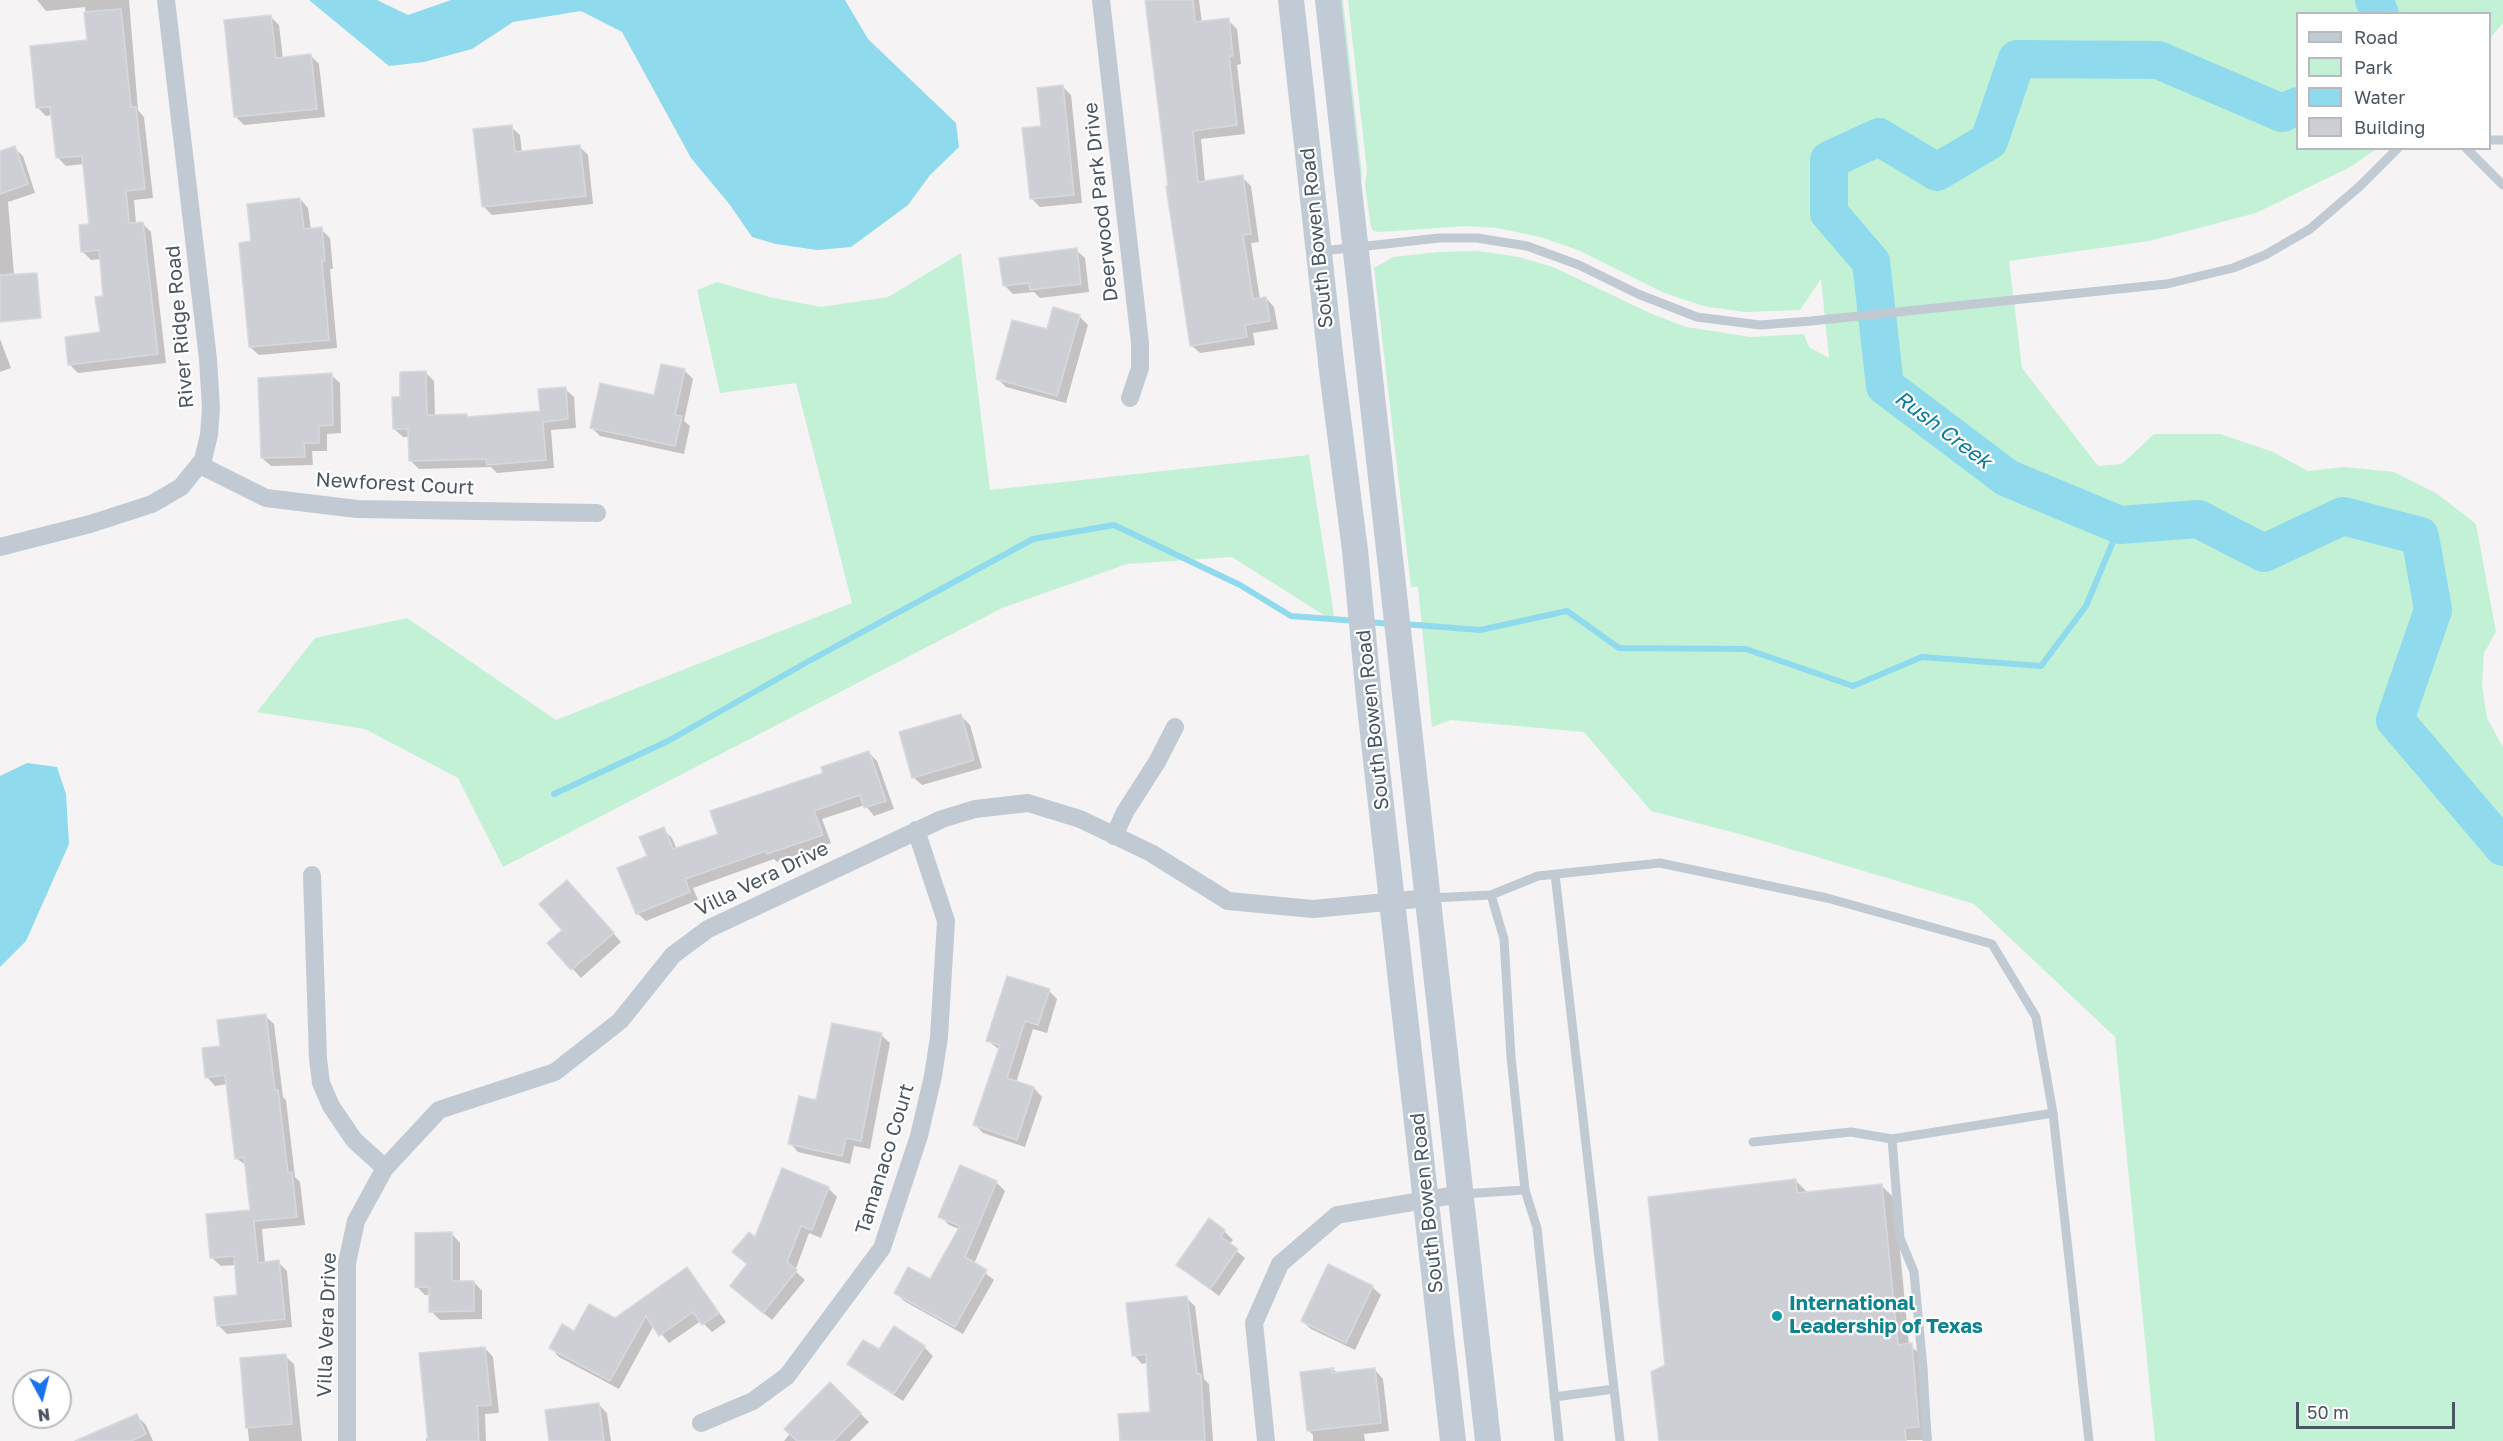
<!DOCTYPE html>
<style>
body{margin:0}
#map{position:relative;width:2503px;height:1441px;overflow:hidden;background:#f5f3f3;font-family:"Golos Text",sans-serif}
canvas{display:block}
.legend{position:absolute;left:2296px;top:12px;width:195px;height:138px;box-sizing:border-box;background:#fff;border:2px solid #b7bbc0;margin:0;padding:8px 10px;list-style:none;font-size:18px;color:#4a5661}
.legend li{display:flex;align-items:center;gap:12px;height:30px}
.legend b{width:30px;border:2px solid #b7bbc0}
.north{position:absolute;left:12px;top:1369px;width:60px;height:60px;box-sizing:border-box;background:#fff;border:2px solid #b7bbc0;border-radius:50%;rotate:173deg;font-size:16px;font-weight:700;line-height:24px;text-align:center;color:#4a5661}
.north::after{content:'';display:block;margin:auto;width:21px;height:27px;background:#1a73e8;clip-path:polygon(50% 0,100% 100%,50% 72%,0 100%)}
.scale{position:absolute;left:2296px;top:1402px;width:159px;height:27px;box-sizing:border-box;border:3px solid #4a5661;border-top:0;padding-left:8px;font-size:18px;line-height:21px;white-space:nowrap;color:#4a5661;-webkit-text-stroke:4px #fff;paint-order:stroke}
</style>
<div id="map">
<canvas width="2503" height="1441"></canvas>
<ul class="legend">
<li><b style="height:8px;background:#c1cbd6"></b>Road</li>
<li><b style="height:16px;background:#c3f1d5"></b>Park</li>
<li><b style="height:16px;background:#90daee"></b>Water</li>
<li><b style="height:16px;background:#cdcfd5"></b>Building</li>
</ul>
<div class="north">N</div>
<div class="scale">50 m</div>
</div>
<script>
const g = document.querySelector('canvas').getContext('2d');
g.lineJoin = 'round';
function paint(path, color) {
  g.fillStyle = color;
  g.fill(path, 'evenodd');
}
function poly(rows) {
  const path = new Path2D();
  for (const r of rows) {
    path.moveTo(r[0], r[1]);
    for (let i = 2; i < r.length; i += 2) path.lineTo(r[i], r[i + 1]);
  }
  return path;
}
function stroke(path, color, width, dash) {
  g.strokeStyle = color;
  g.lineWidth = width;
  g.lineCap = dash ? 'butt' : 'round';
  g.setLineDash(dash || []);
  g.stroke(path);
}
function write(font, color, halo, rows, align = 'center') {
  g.font = font + ' "Golos Text",sans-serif';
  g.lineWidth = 4.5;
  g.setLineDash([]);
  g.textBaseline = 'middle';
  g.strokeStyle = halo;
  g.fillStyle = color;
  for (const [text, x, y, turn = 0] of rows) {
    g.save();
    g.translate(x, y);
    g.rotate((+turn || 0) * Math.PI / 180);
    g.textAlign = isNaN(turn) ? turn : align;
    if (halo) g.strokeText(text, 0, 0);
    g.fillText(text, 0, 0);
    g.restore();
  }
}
paint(poly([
 [1338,0,1343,0,1362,175,1361,182],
 [1348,0,2503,0,2503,23,2490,38,2490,14,2298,14,2298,148,2376,149,2352,166,2256,213,2149,241,2009,261,2022,368,2098,466,2122,464,2154,434,2220,434,2273,452,2308,471,2344,467,2394,472,2436,493,2476,524,2496,632,2484,653,2482,685,2487,718,2503,747,2503,1441,2155,1441,2115,1037,1974,904,1747,836,1651,811,1584,732,1451,720,1432,727,1418,587,1411,587,1374,268,1393,257,1439,252,1477,251,1519,257,1553,267,1652,314,1686,327,1750,337,1804,334,1809,347,1829,358,1821,279,1800,310,1745,312,1703,306,1662,292,1578,250,1540,237,1497,228,1466,226,1380,232,1374,231,1371,227,1365,186,1367,171],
 [961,253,990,490,1309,455,1335,622,1232,557,1127,564,1002,608,503,867,458,778,365,729,257,712,315,638,407,618,556,720,852,603,796,383,720,393,697,290,717,282,769,297,821,307,888,297]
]), '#c3f1d5');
paint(poly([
 [309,0,377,0,408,15,451,0,845,0,868,39,956,123,959,147,930,175,908,205,851,247,817,250,776,244,752,237,730,205,691,158,622,32,581,11,513,22,472,49,424,62,389,66],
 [27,763,57,767,66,794,69,844,26,941,0,967,0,776]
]), '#90daee');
paint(poly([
 [37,0,129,0,138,110,144,117,153,198,134,200,136,224,143,224,151,232,166,363,78,373,70,365,101,334,105,297,101,259,91,260,82,251,91,226,84,164,66,166,57,157,53,115,46,116,37,107,89,41,85,7,46,11],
 [1147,0,1199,0,1202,23,1228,20,1237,29,1241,64,1237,65,1245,134,1201,139,1205,182,1242,177,1251,186,1259,242,1251,243,1260,299,1266,298,1274,307,1278,329,1253,333,1255,345,1200,353,1191,345],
 [270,16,279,25,283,59,311,56,319,64,325,117,244,125,236,117],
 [1062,86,1071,95,1082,203,1040,207,1031,198,1042,127],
 [511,127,520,135,522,153,579,146,588,155,593,204,492,215,483,206],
 [14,148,23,156,35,193,8,202,16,298,0,300,0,153],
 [300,199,308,208,311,230,321,229,330,238,333,269,330,269,337,348,259,355,250,347,253,243],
 [1076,250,1085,258,1089,292,1040,298,1034,292,1013,294,1005,286],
 [1079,316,1088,325,1066,403,1006,387,997,378,1048,331],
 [0,339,11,368,0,372],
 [685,371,693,379,684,421,690,426,684,454,600,436,591,427,655,397],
 [425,372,434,381,435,416,466,415,469,418,542,412,565,389,574,397,576,428,551,430,554,468,497,473,491,467,419,469,411,461,410,437,403,437,394,429,402,398],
 [331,375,340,383,341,433,327,434,327,451,312,451,313,465,271,466,262,458],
 [961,716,970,725,982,768,922,785,913,777],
 [869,753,877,761,894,809,874,816,865,805,822,819,831,843,777,862,774,859,693,888,698,900,646,921,637,913,649,857,663,829,672,838,677,850,720,835,825,774],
 [576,890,621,942,581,978,549,943,564,930],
 [1049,991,1057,999,1047,1033,1033,1029,1016,1083,1034,1088,1042,1097,1025,1147,983,1133,975,1125,1000,1050,988,1041],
 [265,1016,274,1024,283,1097,286,1100,295,1177,300,1182,305,1225,262,1229,265,1263,278,1262,287,1271,292,1327,227,1334,218,1325,239,1296,236,1265,221,1266,212,1258,251,1211,247,1166,236,1158,227,1084,215,1086,207,1077,222,1047],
 [881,1035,890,1043,870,1149,854,1146,850,1164,798,1152,790,1143,817,1102],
 [1796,1181,1808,1193,1882,1186,1895,1199,1909,1345,1925,1358,1932,1440,1660,1441,1666,1366],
 [996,1182,1005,1191,974,1264,994,1280,963,1334,904,1301,895,1292,930,1281,959,1229,949,1225,940,1216],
 [828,1188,837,1197,821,1238,809,1233,795,1271,805,1280,772,1320,740,1294,756,1239],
 [1224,1231,1233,1240,1229,1245,1245,1258,1219,1296,1178,1265],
 [452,1234,460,1243,460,1282,474,1282,482,1291,482,1319,440,1320,431,1311,431,1295,425,1295,416,1286],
 [687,1269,726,1322,712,1332,701,1321,669,1343,654,1325,619,1389,559,1357,551,1348,575,1333,615,1319],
 [1372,1287,1381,1295,1355,1350,1311,1329,1302,1321],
 [1186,1298,1195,1306,1204,1379,1209,1384,1213,1441,1122,1441,1151,1413,1148,1363,1142,1364,1134,1355],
 [894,1328,924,1347,933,1356,903,1401,858,1372,849,1363,879,1352],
 [485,1348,493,1357,499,1413,485,1414,486,1441,426,1441,426,1438,429,1438],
 [285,1356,294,1364,302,1441,249,1441,241,1360],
 [1333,1369,1338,1374,1375,1370,1383,1379,1389,1431,1364,1434,1365,1441,1313,1441,1313,1435,1308,1430,1302,1373],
 [830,1384,869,1422,850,1441,784,1441],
 [599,1405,607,1413,611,1441,551,1441],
 [137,1416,146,1425,153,1441,81,1441]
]), '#0003');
stroke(poly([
 [1367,622,1392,624],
 [1403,624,1480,630,1567,611,1619,648,1746,649,1853,686,1922,657,2041,666,2086,606,2120,525],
 [554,794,668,741,809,661,1033,539,1114,525,1240,585,1291,616,1357,621]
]), '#90daee', 6);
stroke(poly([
 [2374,0,2380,14],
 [2298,106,2282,113,2158,60,2017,59,1989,141,1937,172,1879,137,1829,160,1829,213,1871,262,1885,386,2007,478,2120,525,2198,519,2264,553,2343,516,2420,536,2433,610,2395,720,2503,847]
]), '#90daee', 38);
const building = poly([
 [1145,0,1193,0,1195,22,1229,18,1233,56,1229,56,1237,125,1193,131,1198,182,1243,175,1251,234,1243,235,1253,299,1266,297,1270,321,1245,325,1247,337,1190,346,1166,186,1168,186,1145,0],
 [121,9,131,107,136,107,145,189,126,191,129,223,143,222,158,354,68,365,65,337,100,332,95,297,103,296,99,250,81,252,79,225,89,224,82,156,56,158,50,107,36,108,30,46,87,40,84,12,121,9],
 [271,15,276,58,311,54,317,109,234,117,224,20,271,15],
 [1063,85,1074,195,1030,199,1022,128,1041,126,1037,88,1063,85],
 [512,125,515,152,580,145,586,196,482,207,473,129,512,125],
 [15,146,28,184,0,194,0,151,15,146],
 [300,198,304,229,322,227,325,261,322,261,329,340,249,347,239,243,251,241,247,204,300,198],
 [1077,248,1081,284,1030,290,1029,283,1003,286,999,258,1077,248],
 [37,273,41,318,0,322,0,275,37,273],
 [1053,307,1080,315,1057,396,996,379,1012,320,1047,329,1053,307],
 [661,364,685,369,675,415,682,416,675,446,590,428,600,383,654,395,661,364],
 [426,371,427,415,467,414,467,417,540,411,538,389,566,387,568,419,543,422,546,460,487,465,486,459,409,461,408,429,393,429,392,397,400,397,400,372,426,371],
 [332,373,333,425,319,426,319,443,304,443,305,457,261,458,258,378,332,373],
 [961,714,974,760,912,778,899,732,961,714],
 [869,751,886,801,864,808,860,795,814,811,823,835,767,854,766,851,685,879,690,892,636,914,617,868,647,856,639,837,664,827,673,849,718,834,710,811,823,773,821,767,869,751],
 [567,880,614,933,571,970,547,943,562,930,539,904,567,880],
 [1007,976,1050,989,1038,1025,1025,1021,1007,1078,1034,1087,1017,1140,973,1125,1000,1045,986,1041,1007,976],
 [266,1014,275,1090,278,1090,288,1173,292,1172,297,1217,254,1221,258,1263,279,1260,285,1319,217,1326,214,1297,237,1295,234,1256,210,1258,206,1214,250,1210,244,1157,235,1159,225,1075,205,1078,202,1048,220,1046,217,1020,266,1014],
 [832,1023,882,1033,861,1141,846,1138,842,1156,788,1144,799,1096,816,1100,832,1023],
 [960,1165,997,1181,965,1257,987,1270,955,1327,894,1293,908,1267,930,1279,960,1226,938,1217,960,1165],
 [782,1168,829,1187,812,1230,801,1226,787,1262,797,1270,763,1313,730,1286,747,1264,732,1252,749,1232,755,1237,782,1168],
 [1796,1179,1797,1193,1882,1184,1898,1345,1912,1343,1919,1427,1905,1428,1906,1441,1659,1441,1651,1372,1665,1365,1648,1197,1796,1179],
 [1209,1218,1225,1230,1221,1237,1238,1249,1210,1289,1176,1265,1209,1218],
 [452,1232,452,1281,474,1281,474,1311,429,1312,429,1287,415,1287,415,1233,452,1232],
 [1328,1264,1373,1286,1346,1343,1301,1321,1328,1264],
 [687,1267,719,1313,702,1325,693,1312,659,1336,646,1316,610,1381,549,1348,562,1324,574,1331,589,1304,615,1318,687,1267],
 [1187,1296,1197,1374,1201,1374,1205,1441,1120,1441,1118,1414,1150,1412,1146,1354,1132,1356,1126,1303,1187,1296],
 [894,1326,925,1346,894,1394,847,1364,863,1340,879,1349,894,1326],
 [485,1347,491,1405,477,1406,479,1441,428,1441,419,1353,485,1347],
 [286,1354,292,1424,246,1428,240,1358,286,1354],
 [1334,1368,1331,1373,1375,1368,1381,1423,1307,1431,1300,1372,1334,1368],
 [830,1382,861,1413,834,1441,797,1441,784,1429,830,1382],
 [599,1403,604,1441,549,1441,545,1410,599,1403],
 [137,1414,146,1434,131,1441,75,1441,137,1414]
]);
paint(building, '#cdcfd5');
stroke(building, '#d7d9de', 1.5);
stroke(poly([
 [2490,140,2503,140],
 [2466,148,2503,185],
 [1322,251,1439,238,1477,238,1527,246,1579,265,1638,294,1697,317,1760,325,1811,321,2167,284,2233,268,2265,255,2310,229,2360,186,2398,148],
 [1555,874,1620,1441],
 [1491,895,1538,876,1660,863,1827,898,1992,944,2036,1017,2053,1113,2089,1441],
 [1431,898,1491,895,1504,939,1511,1057,1525,1190,1537,1228,1559,1441],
 [1892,1139,2053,1113],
 [1753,1142,1851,1132,1892,1139,1900,1238,1914,1272,1923,1368,1927,1441],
 [1462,1194,1525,1190],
 [1554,1397,1614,1389]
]), '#c1cad2', 9);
stroke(poly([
 [1101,0,1140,343,1140,368,1130,398],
 [200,465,266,498,357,509,597,513],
 [0,547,90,524,152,504,181,487,203,460,209,435,211,408,208,359,166,0],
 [1114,836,1125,812,1157,762,1175,727],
 [312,875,318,1059,321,1083,331,1106,354,1140,385,1168],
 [701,1423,753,1401,787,1376,882,1248,919,1136,933,1076,939,1037,946,921,916,830],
 [347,1441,347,1263,356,1221,385,1168,439,1110,555,1072,620,1021,673,955,708,929,942,819,975,809,1028,803,1080,819,1151,853,1228,901,1313,909,1428,898],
 [1266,1441,1254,1323,1280,1264,1337,1215,1461,1194]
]), '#c1cad2', 18);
stroke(poly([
 [1291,0,1332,371,1355,550,1369,698,1453,1441],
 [1328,0,1488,1441]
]), '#c1cbd6', 26);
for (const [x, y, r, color] of [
 [1777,1316,6,"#0f9aa8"]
]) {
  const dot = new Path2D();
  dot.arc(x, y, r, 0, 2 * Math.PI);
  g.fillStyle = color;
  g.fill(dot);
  stroke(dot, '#fff', 2);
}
write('20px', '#4a5661', '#fff', [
 ["Deerwood Park Drive",1101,202,-96],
 ["South Bowen Road",1317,238,-96],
 ["River Ridge Road",180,327,-95],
 ["Newforest Court",395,484,3],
 ["South Bowen Road",1373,720,-96],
 ["Villa Vera Drive",762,879,-26],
 ["Tamanaco Court",885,1159,-73],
 ["South Bowen Road",1427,1203,-96],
 ["Villa Vera Drive",327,1325,-88]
]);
write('bold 20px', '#0d838f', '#fff', [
 ["International",1789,1304],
 ["Leadership of Texas",1789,1327]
], 'left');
write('italic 21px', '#0c7c9b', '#fff', [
 ["Rush Creek",1943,430,37]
]);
</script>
